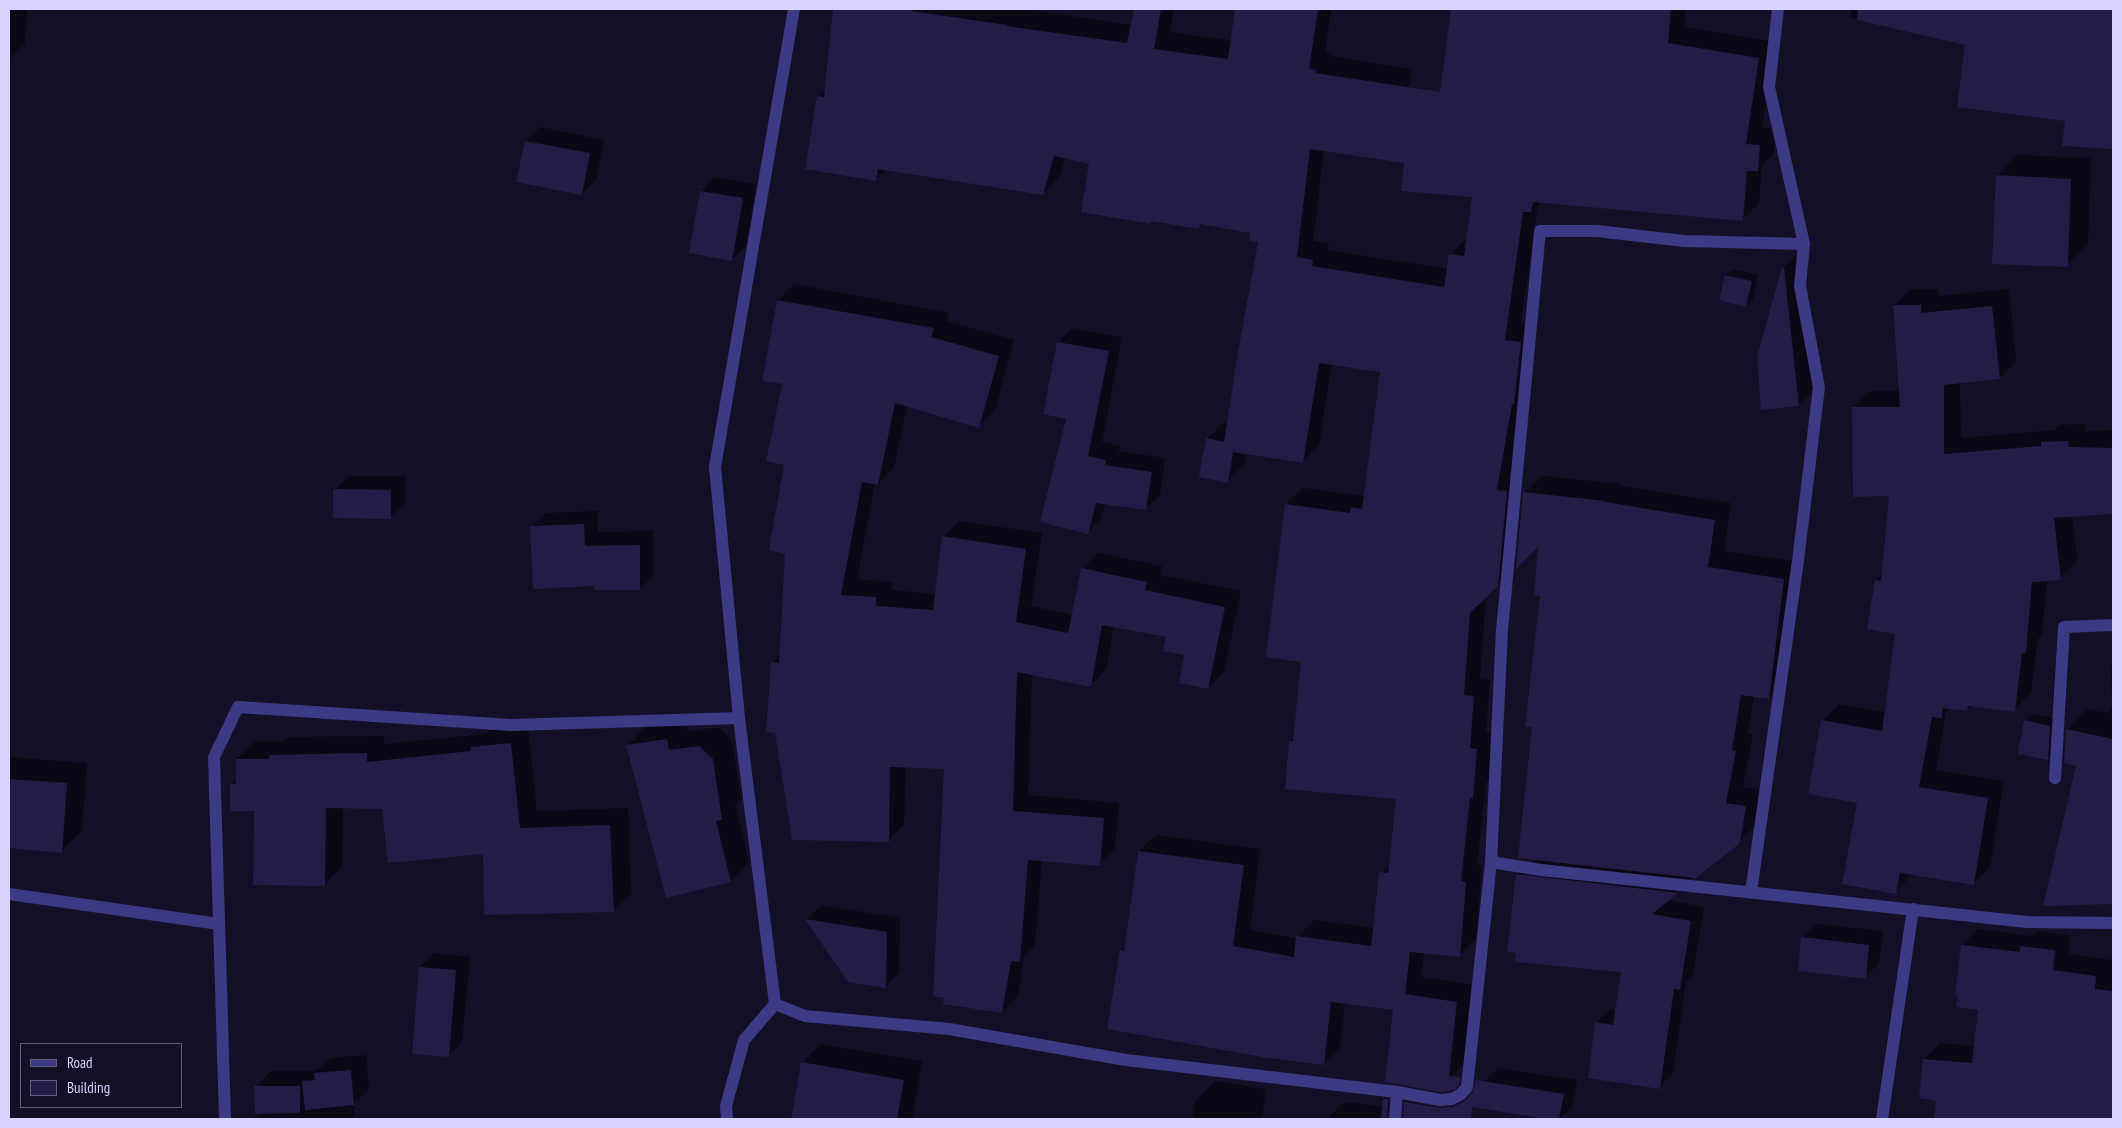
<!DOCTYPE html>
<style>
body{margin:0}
#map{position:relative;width:2122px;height:1128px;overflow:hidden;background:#130f26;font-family:"PT Sans Narrow",sans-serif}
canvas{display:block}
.frame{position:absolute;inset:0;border:10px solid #d9d4ff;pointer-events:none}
.legend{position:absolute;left:20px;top:1043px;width:162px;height:65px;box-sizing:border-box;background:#130f26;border:1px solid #625e7d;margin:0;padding:6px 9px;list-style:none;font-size:15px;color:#d9d4ff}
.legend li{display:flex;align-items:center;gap:10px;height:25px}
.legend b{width:25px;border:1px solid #625e7d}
</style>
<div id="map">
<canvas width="2122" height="1128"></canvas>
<div class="frame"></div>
<ul class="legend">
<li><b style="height:6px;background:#3d3a85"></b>Road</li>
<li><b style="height:14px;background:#241b47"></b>Building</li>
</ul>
</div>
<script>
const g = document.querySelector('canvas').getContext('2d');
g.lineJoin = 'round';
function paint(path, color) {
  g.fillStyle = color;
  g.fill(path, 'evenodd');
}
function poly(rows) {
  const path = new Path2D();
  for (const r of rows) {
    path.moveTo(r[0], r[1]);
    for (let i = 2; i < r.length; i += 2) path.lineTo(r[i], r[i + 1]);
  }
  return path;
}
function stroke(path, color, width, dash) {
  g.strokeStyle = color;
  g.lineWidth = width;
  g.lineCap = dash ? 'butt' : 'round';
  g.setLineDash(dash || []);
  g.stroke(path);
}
paint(poly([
 [9,9,27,9,25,43,11,57,9,57],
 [835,9,1024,9,1132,25,1135,9,1174,9,1170,32,1232,41,1237,9,1331,9,1325,53,1332,54,1331,56,1411,69,1404,143,1324,150,1313,241,1329,244,1328,250,1448,269,1450,255,1467,238,1473,196,1437,127,1452,9,1686,9,1684,27,1775,42,1762,127,1776,129,1774,153,1762,165,1759,203,1742,220,1540,202,1538,204,1521,323,1537,326,1531,386,1513,473,1523,474,1514,568,1486,596,1480,679,1490,680,1486,732,1493,732,1489,780,1486,783,1477,865,1482,866,1476,939,1459,955,1424,952,1421,977,1473,985,1464,1063,1448,1080,1395,1009,1345,1003,1340,1047,1323,1064,1121,950,1126,946,1139,851,1156,835,1260,849,1250,930,1297,938,1314,920,1375,928,1381,873,1391,863,1397,798,1290,741,1294,737,1303,660,1286,504,1303,488,1364,496,1365,495,1382,371,1332,364,1319,445,1302,462,1246,453,1244,465,1227,481,1207,439,1224,422,1228,423,1259,241,1252,232,1203,223,1198,228,1153,220,1150,223,1091,163,1065,158,1059,177,1043,194,886,169,875,180,818,96,826,88],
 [1852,9,2113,9,2113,148,2064,145,2066,120,1966,44,1850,18],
 [540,127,604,140,596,180,582,194,518,181,526,141],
 [2018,155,2091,158,2088,245,2067,265,1997,176],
 [715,177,756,184,746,246,732,260,701,191],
 [1797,254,1812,391,1798,405,1783,268],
 [1733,269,1758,275,1753,299,1746,306,1726,275],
 [794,284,949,313,947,321,1014,340,995,410,979,426,907,405,894,468,878,484,875,483,857,579,892,582,892,590,936,594,943,537,959,521,1042,533,1031,606,1073,615,1082,569,1098,553,1162,566,1160,575,1241,591,1224,672,1208,688,1186,654,1167,636,1114,626,1106,669,1090,686,1032,673,1028,795,1119,803,1115,848,1099,865,1042,860,1035,945,1024,956,1018,996,1002,1012,946,997,945,768,906,766,904,825,888,841,772,663,781,654,787,553,783,383,778,300],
 [1911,289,1938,289,1938,296,2009,289,2016,361,2000,378,1960,382,1961,438,2055,430,2059,425,2085,424,2085,431,2113,430,2113,512,2072,515,2077,561,2060,578,2047,580,2042,635,2038,639,2031,693,2014,710,1972,705,1967,710,1951,708,1946,712,1936,770,2004,781,1990,867,1973,884,1913,873,1895,893,1823,720,1839,704,1885,712,1896,633,1876,581,1883,574,1891,495,1853,408,1870,391,1900,391,1894,305],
 [1072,328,1122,337,1102,442,1120,446,1118,451,1165,458,1160,495,1145,509,1105,503,1101,519,1087,533,1067,418,1058,342],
 [349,476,405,476,405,504,390,518,335,490],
 [1542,476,1622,484,1621,486,1731,503,1724,551,1800,562,1785,681,1768,698,1754,696,1748,734,1753,734,1743,787,1762,790,1756,825,1739,842,1693,877,1667,900,1704,907,1693,975,1686,982,1673,1073,1659,1087,1596,1023,1610,1009,1616,1010,1623,971,1517,875,1533,859,1534,726,1541,595,1540,544,1524,493],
 [598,511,598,532,653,531,654,575,640,589,595,585,532,527,546,513],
 [2113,665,2113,903,2044,905,2078,765,2067,730,2088,709,2107,713,2112,708,2111,667],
 [2032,714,2056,719,2054,752,2048,759,2025,721],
 [686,721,688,732,718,727,732,740,741,800,735,806,749,862,731,880,627,746,646,727],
 [528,726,537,811,628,808,631,893,613,911,383,808,343,807,342,867,325,884,231,785,237,779,237,759,255,741,284,741,288,737,384,736,384,744,486,734,490,730],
 [9,757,87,763,82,831,61,851,9,847],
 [821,905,900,918,899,973,885,987,849,981,807,919],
 [1817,924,1883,931,1879,963,1865,978,1803,938],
 [1978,929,2032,936,2038,931,2070,935,2068,954,2112,960,2113,1119,1936,1119,1938,1100,1924,1059,1940,1043,1975,1046,1979,1008,1962,945],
 [434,953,470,957,462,1042,448,1056,420,967],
 [821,1044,922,1061,912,1119,792,1119,802,1063],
 [366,1055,369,1089,354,1104,354,1119,257,1119,256,1087,271,1071,315,1071,331,1058],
 [1499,1068,1577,1080,1573,1106,1559,1119,1481,1107,1484,1082],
 [1215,1081,1266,1089,1262,1119,1192,1119,1195,1102],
 [1344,1102,1382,1106,1380,1119,1329,1119,1330,1116]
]), '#0007');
paint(poly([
 [833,9,912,9,911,11,1007,25,1006,26,1127,43,1134,9,1161,9,1154,49,1228,59,1235,9,1318,9,1309,69,1316,70,1315,73,1440,92,1451,9,1671,9,1668,43,1759,58,1746,144,1760,145,1758,171,1747,171,1743,221,1533,202,1531,212,1523,212,1505,340,1521,342,1514,404,1512,404,1497,490,1507,491,1498,586,1470,613,1464,695,1474,696,1470,748,1477,749,1473,798,1470,798,1461,881,1466,882,1460,957,1410,952,1405,994,1457,1002,1449,1076,1460,1077,1459,1084,1456,1088,1450,1091,1440,1092,1385,1082,1393,1010,1331,1002,1324,1065,1262,1057,1107,1029,1120,950,1124,951,1138,851,1244,865,1233,946,1294,957,1296,936,1371,946,1379,872,1388,873,1396,799,1285,789,1289,741,1293,741,1301,662,1266,657,1285,504,1350,513,1351,507,1362,509,1380,372,1319,363,1303,463,1233,452,1228,483,1199,477,1206,438,1224,442,1238,352,1258,242,1249,241,1250,233,1200,224,1199,229,1151,221,1151,224,1081,212,1089,164,1054,156,1043,195,878,169,876,181,805,169,817,96,824,97],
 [1310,149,1404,163,1401,191,1472,197,1464,256,1449,254,1444,287,1312,266,1313,260,1297,257],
 [1858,9,2113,9,2113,149,2062,146,2065,121,1957,107,1965,45,1857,20],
 [525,141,590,153,582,195,516,182],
 [1996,175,2071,179,2068,267,1992,264],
 [700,191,743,198,732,261,689,253],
 [1782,267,1784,268,1799,406,1761,410,1757,357],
 [1725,275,1752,281,1746,307,1719,300],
 [777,300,934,328,931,337,999,356,979,428,895,403,878,485,862,482,841,595,876,597,876,606,933,610,942,536,1026,549,1016,622,1068,633,1081,568,1147,582,1145,590,1225,607,1208,689,1179,683,1184,655,1163,651,1166,637,1102,625,1091,687,1017,672,1013,811,1104,818,1100,866,1028,860,1020,962,1011,961,1002,1013,943,1004,944,998,933,996,944,769,890,767,889,842,792,840,775,733,766,732,771,662,779,663,785,554,769,550,784,465,766,461,782,384,762,381],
 [1893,305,1921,305,1921,313,1992,306,2000,379,1944,385,1944,454,2041,446,2041,442,2068,441,2069,447,2113,448,2113,514,2054,518,2061,580,2032,582,2026,653,2022,653,2015,712,1968,706,1967,711,1943,708,1942,718,1932,717,1919,787,1988,798,1974,885,1900,873,1896,894,1842,884,1857,803,1808,794,1821,720,1882,731,1895,634,1867,629,1875,580,1881,581,1889,496,1853,497,1852,407,1900,407],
 [1057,342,1109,351,1088,456,1106,460,1105,465,1152,472,1146,510,1096,503,1088,534,1040,522,1066,419,1043,414],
 [333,489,391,490,391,519,333,518],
 [1523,492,1605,501,1605,502,1715,520,1708,567,1784,579,1769,699,1741,695,1732,750,1736,751,1726,803,1746,806,1740,843,1696,878,1518,858,1532,727,1525,727,1540,596,1534,595,1538,547,1516,569],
 [584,524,585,546,640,545,640,590,594,590,594,586,533,589,530,526],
 [2024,720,2050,726,2048,760,2018,754],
 [2066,729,2113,739,2113,904,2043,906,2076,766,2064,763],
 [667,739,669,750,699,746,713,759,722,820,716,821,731,882,666,898,626,745],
 [511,743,520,828,610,825,614,912,484,915,483,854,388,863,382,809,326,808,325,886,253,885,254,811,230,811,230,784,236,784,236,759,269,759,269,755,367,753,367,762,471,751,471,747],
 [9,779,67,783,62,853,9,848],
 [1516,874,1678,893,1652,914,1691,921,1680,990,1674,989,1660,1089,1588,1078,1595,1022,1613,1025,1621,972,1515,962,1516,953,1507,952],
 [805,919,887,932,886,988,848,982],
 [1801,937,1869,945,1866,979,1798,971],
 [1961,945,2020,952,2020,946,2055,950,2053,970,2096,976,2095,989,2113,991,2113,1119,1934,1119,1936,1101,1919,1098,1923,1059,1972,1063,1978,1010,1956,1007,1958,996,1955,995],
 [419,967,456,970,449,1057,412,1054],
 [801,1062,904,1080,897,1119,791,1119],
 [351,1070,354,1105,305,1110,302,1081,315,1080,314,1073],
 [1476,1080,1564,1094,1559,1119,1547,1119,1472,1107,1471,1119,1403,1119,1404,1102,1439,1108,1453,1107,1465,1101,1473,1092],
 [254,1086,300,1086,300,1113,255,1114],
 [1383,1099,1388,1099,1387,1119,1381,1119]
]), '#241b47');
stroke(poly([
 [794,9,715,467,739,718,775,1004,805,1016,949,1029,1126,1060,1397,1092,1440,1100,1452,1099,1461,1094,1467,1087,1491,862,1541,870,2027,922,2113,923],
 [2055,778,2064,627,2113,625],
 [1491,862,1502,630,1540,231,1597,231,1684,241,1804,244],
 [1751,892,1798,561,1819,387,1800,286,1804,244,1769,87,1778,9],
 [9,894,219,924],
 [225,1119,214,757,238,707,511,725,739,718],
 [727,1119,726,1106,744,1040,775,1004],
 [1395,1119,1397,1092],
 [1882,1119,1913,909]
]), '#3d3a85', 12);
</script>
